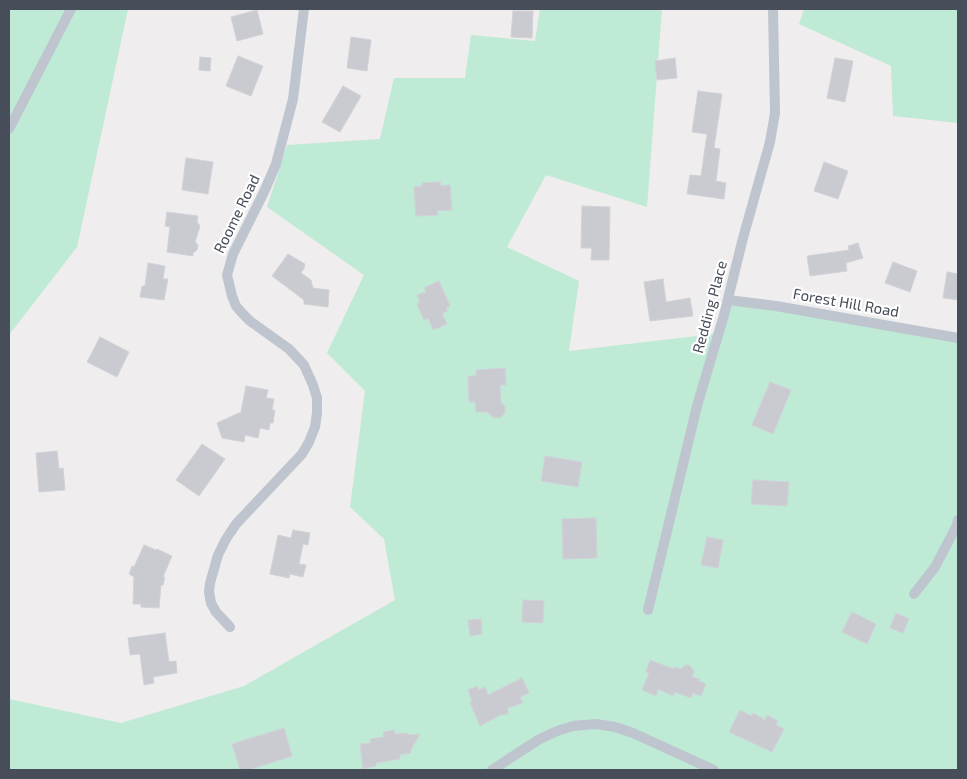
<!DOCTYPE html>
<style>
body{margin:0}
#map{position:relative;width:967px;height:779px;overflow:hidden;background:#efeded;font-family:"Exo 2",sans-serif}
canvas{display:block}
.frame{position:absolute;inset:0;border:10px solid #474d59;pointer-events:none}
</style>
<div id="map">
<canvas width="967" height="779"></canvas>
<div class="frame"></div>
</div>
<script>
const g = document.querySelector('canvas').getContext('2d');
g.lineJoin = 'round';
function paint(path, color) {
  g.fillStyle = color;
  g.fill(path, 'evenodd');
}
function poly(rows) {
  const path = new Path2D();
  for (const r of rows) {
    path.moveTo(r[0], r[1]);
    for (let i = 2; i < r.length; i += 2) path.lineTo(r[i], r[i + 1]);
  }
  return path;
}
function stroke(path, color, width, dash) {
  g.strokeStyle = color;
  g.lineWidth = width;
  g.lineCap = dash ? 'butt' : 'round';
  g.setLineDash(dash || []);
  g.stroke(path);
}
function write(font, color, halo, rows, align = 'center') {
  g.font = font + ' "Exo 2",sans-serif';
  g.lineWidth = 4.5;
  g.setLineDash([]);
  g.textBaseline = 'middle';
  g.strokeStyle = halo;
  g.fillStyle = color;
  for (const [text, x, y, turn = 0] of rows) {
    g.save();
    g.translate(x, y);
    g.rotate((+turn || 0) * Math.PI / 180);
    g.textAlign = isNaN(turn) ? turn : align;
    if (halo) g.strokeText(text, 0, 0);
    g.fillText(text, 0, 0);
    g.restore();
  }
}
paint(poly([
 [9,9,128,9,77,247,9,335],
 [540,9,662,9,647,207,546,175,507,247,579,281,569,351,722,333,732,300,958,336,958,770,9,770,9,699,121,723,244,686,395,600,384,539,350,507,365,391,327,353,364,275,267,207,287,145,380,139,394,78,465,78,471,35,535,41],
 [804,9,958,9,958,123,893,116,891,66,799,24]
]), '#beead6');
const building = poly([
 [257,10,263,34,237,41,231,17,257,10],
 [513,11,533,11,532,38,511,37,513,11],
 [351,37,371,40,367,71,347,68,351,37],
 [238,56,263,66,251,96,226,86,238,56],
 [200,57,211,58,210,71,199,70,200,57],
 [675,58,677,78,657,80,655,61,675,58],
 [835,58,853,61,845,102,827,98,835,58],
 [343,86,361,96,340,132,322,122,343,86],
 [698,91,722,94,714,148,720,149,716,181,726,183,724,199,687,194,690,175,701,176,707,134,692,132,698,91],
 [186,158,213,162,208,194,182,190,186,158],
 [824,162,848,171,838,199,814,191,824,162],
 [440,182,441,186,450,185,452,210,437,211,438,215,416,216,414,187,422,186,422,183,440,182],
 [582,206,610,207,609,260,591,260,592,248,581,248,582,206],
 [167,212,198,216,197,222,200,226,195,242,198,245,197,250,193,253,193,256,167,252,170,227,165,226,167,212],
 [858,243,863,258,846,263,847,271,810,276,807,256,849,250,848,246,858,243],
 [288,254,305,264,304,266,305,267,301,273,311,280,313,288,329,290,328,307,304,304,304,300,272,276,288,254],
 [893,262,917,271,910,292,885,283,893,262],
 [148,263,165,266,163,279,168,279,164,300,140,297,142,286,145,286,148,263],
 [947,272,958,274,958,300,943,298,947,272],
 [663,279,666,302,690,298,693,316,650,321,644,282,663,279],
 [439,281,450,306,446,308,448,311,442,313,447,324,433,330,428,318,424,320,417,304,420,302,417,295,426,292,424,288,439,281],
 [100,337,129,352,117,377,87,362,100,337],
 [505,368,506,385,500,385,501,403,505,406,505,413,501,417,494,418,487,412,476,412,475,402,469,402,468,376,476,376,476,370,505,368],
 [770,382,791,390,773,434,752,425,770,382],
 [246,386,268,390,266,398,274,399,272,410,275,410,273,423,270,423,269,430,260,428,258,438,245,435,244,442,222,438,217,423,241,412,246,386],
 [202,444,225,459,199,496,176,480,202,444],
 [57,451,59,469,63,468,65,490,39,492,36,453,57,451],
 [545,456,582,462,578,487,541,481,545,456],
 [753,480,789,482,787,506,751,504,753,480],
 [596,518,597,558,563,559,562,519,596,518],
 [293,530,310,533,308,545,303,544,299,564,306,565,303,577,290,574,289,578,270,574,278,535,291,538,293,530],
 [707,537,723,540,718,568,701,565,707,537],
 [144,545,156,550,157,549,172,556,163,577,165,577,163,585,161,585,159,608,141,607,141,604,133,604,134,577,129,574,132,566,134,567,144,545],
 [523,600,544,601,543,623,522,622,523,600],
 [852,612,876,624,867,644,842,632,852,612],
 [896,613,909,619,903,633,890,628,896,613],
 [481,619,482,634,470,636,468,620,481,619],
 [165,633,169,662,176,661,177,673,153,677,154,683,144,685,140,654,130,655,128,638,165,633],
 [650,660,674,669,675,667,681,669,685,665,690,666,694,671,692,677,700,679,699,681,706,684,701,696,693,693,691,698,675,692,673,696,658,689,656,696,642,690,649,673,646,672,650,660],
 [522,678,529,693,520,697,523,703,508,708,508,714,500,715,480,726,470,703,472,702,468,690,477,686,479,690,485,687,488,695,522,678],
 [740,710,751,716,753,713,765,720,767,715,778,721,776,725,784,729,772,752,729,732,740,710],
 [284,728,292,756,248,770,240,770,232,744,284,728],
 [394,730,395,734,407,733,408,735,420,734,411,749,411,753,400,755,400,759,376,763,376,766,363,769,360,744,371,743,370,739,384,737,383,732,394,730]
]);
paint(building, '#cacbd1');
stroke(building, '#d1d2d8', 1);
stroke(poly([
 [9,129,71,9],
 [728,300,776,306,958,338],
 [914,594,935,567,956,527,958,520],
 [648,610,697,406,724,315,743,238,770,142,775,113,773,9],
 [230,627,216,612,211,603,209,592,210,583,218,555,226,539,236,524,302,454,309,442,315,427,317,413,317,398,313,385,304,365,289,349,250,321,243,314,236,306,232,296,227,275,233,254,264,192,276,164,293,99,304,9],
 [492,770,538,740,557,731,573,726,596,724,615,727,633,733,714,770]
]), '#bfc5ce', 10);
write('15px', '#474d59', '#fff', [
 ["Roome Road",237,214,-64],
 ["Forest Hill Road",846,303,10],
 ["Redding Place",710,307,-75]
]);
</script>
